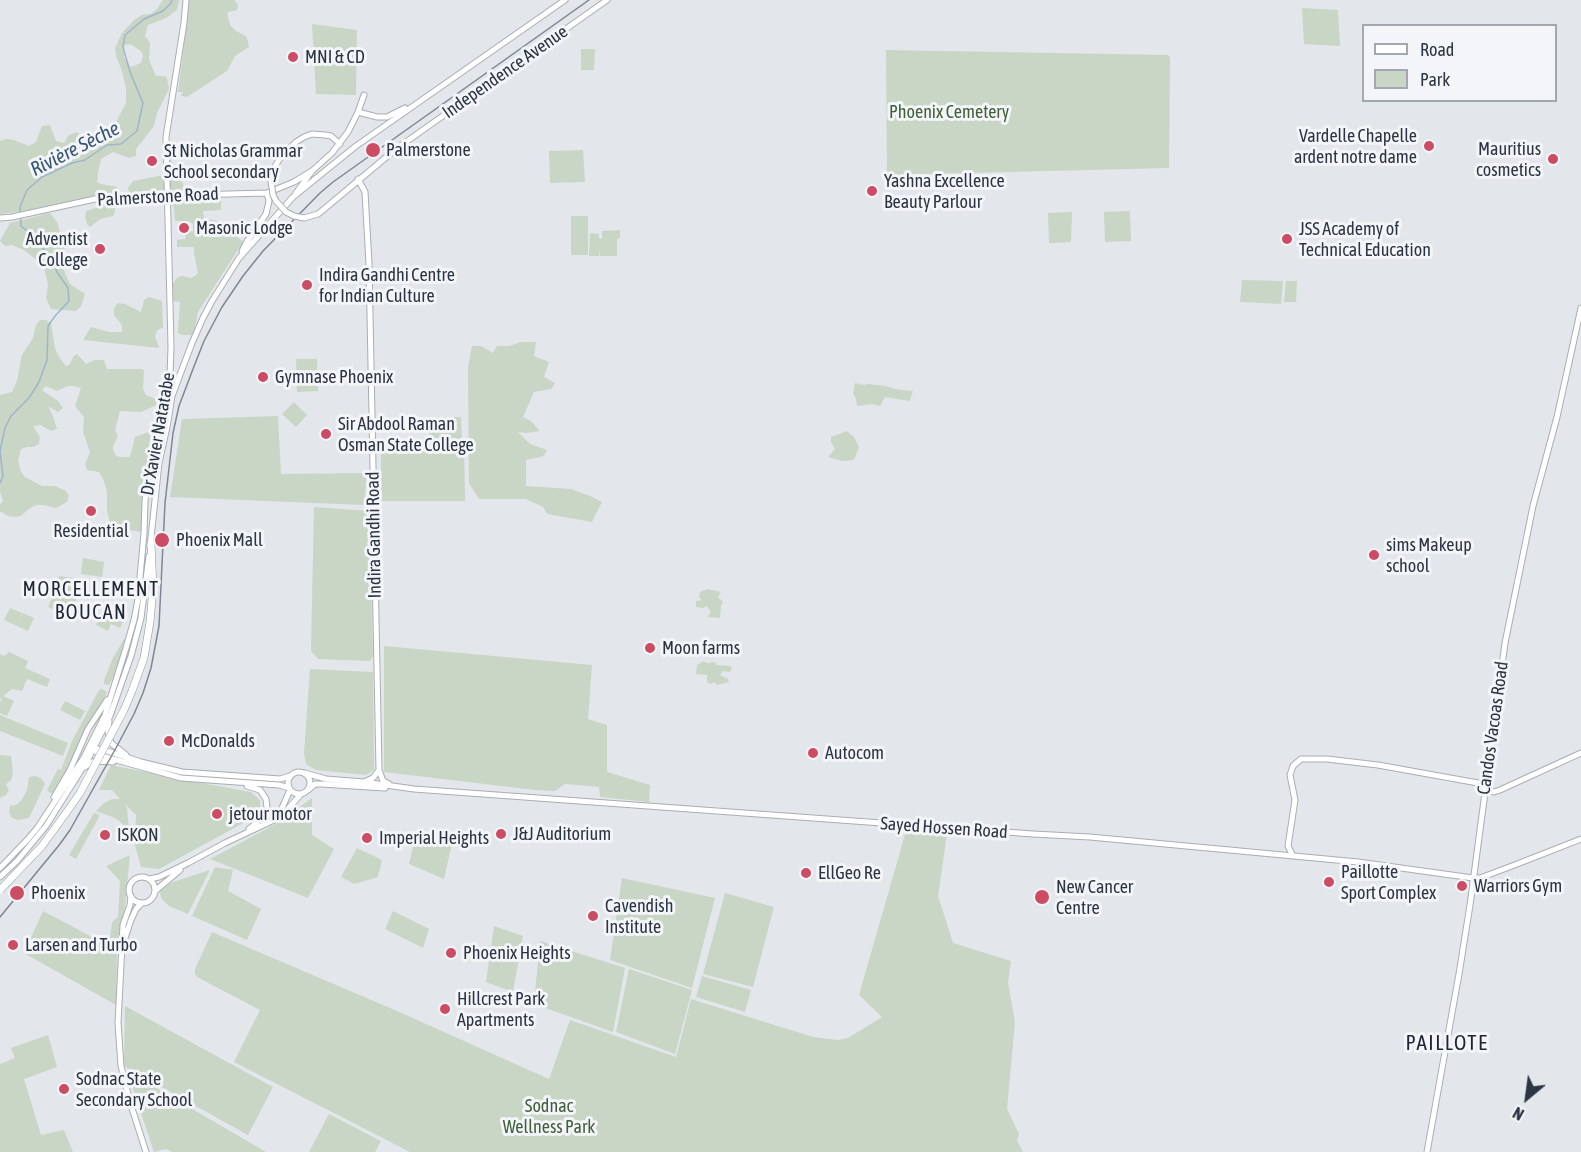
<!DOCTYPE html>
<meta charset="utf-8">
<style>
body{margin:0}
#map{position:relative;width:1581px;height:1152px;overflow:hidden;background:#e3e7eb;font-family:"Asap Condensed",sans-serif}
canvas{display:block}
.legend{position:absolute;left:1362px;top:24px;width:195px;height:78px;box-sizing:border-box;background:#f3f5f8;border:2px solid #a3a8b0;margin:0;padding:8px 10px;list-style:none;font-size:18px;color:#2b3543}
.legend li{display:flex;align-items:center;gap:12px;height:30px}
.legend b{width:30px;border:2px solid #a3a8b0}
.north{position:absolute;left:1497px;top:1068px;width:60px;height:60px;-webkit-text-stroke:4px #f3f5f8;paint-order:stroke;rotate:209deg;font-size:16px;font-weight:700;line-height:24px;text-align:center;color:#2b3543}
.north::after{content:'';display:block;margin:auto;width:21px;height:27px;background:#2b3543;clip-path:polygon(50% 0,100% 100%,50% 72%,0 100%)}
</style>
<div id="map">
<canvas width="1581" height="1152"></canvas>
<ul class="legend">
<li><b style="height:8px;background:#fff"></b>Road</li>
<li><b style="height:16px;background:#c9d5c5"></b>Park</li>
</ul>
<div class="north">N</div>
</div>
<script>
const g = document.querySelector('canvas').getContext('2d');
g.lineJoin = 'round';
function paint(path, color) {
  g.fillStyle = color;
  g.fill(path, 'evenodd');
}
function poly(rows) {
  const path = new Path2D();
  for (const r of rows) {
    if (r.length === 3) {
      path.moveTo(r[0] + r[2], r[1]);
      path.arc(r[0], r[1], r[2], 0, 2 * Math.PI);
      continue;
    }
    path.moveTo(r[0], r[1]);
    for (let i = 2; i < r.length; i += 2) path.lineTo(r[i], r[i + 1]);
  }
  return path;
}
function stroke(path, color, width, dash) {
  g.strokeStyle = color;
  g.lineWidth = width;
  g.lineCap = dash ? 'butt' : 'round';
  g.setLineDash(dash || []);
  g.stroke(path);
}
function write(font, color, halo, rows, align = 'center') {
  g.font = font + ' "Asap Condensed",sans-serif';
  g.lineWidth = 6;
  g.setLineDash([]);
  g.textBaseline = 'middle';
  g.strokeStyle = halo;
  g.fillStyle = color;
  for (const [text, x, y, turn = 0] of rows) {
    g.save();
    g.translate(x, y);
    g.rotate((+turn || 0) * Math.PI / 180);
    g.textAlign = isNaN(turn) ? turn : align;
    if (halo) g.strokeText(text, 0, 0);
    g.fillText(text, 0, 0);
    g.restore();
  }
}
paint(poly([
 [163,0,179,0,177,10,166,18,148,25,145,36,150,43,149,59,151,65,156,76,165,76,167,78,169,89,157,113,154,126,136,149,136,156,129,158,113,152,101,159,98,173,97,182,101,184,113,186,117,187,118,191,115,199,115,212,113,216,100,219,90,227,87,224,85,215,86,211,99,207,102,201,0,214,0,141,6,139,14,140,29,146,36,142,42,126,50,125,56,141,64,143,68,136,76,132,84,136,92,136,108,131,114,126,126,103,126,88,122,71,116,56,115,48,122,33,134,20,142,15,151,14,157,9],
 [130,44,141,51,143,55,141,63,131,67,124,57,124,48,125,45],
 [188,0,234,0,237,3,238,7,236,11,231,11,227,13,230,25,236,31,244,35,247,38,249,47,235,56,227,71,187,97,181,96,183,92,178,92,185,38,184,38],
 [1302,8,1338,10,1340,46,1304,44],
 [312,24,357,30,356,95,316,94],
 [581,49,595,49,594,70,581,70],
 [886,50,1168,55,1170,57,1169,168,887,175],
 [163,147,168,152,170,159,178,171,180,179,184,186,201,193,217,194,221,201,221,210,203,211,204,218,217,221,223,230,235,235,243,242,198,312,194,333,191,335,182,335,178,333,180,302,173,301,173,283,178,277,182,276,191,278,195,276,198,273,194,253,194,247,177,247,177,240,185,239,186,232,193,231,193,224,189,221,175,221,174,207,160,193,133,194,129,193,128,188,133,181,164,175],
 [583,150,585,182,550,183,549,151],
 [1130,211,1131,241,1105,242,1104,212],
 [1072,212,1071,242,1049,243,1048,213],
 [50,213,57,222,65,248,60,260,62,266,70,284,85,294,81,306,76,311,51,309,46,298,48,285,44,266,24,250,12,245,5,246,0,241,10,223],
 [571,216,588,216,588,255,571,255],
 [620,230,620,238,617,239,617,256,600,256,600,250,599,256,589,256,590,233,599,234,599,238,602,239,602,231],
 [1242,280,1283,281,1281,304,1240,302],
 [1286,281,1297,281,1296,302,1284,302],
 [149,297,162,301,163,328,157,330,155,336,159,348,83,340,91,327,109,332,122,332,122,325,114,315,114,308,118,303,125,304,141,312,144,300],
 [40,320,46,320,51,323,55,348,59,357,66,366,69,365,74,356,77,354,86,364,95,360,104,360,107,369,142,369,144,371,143,389,146,395,158,400,156,405,141,412,120,411,115,430,118,436,113,446,113,450,116,456,120,457,130,457,135,437,151,431,142,497,143,532,114,528,110,523,107,510,107,491,103,479,99,472,87,470,85,464,90,452,83,432,84,417,75,406,81,388,74,386,68,386,57,391,46,386,42,390,58,401,63,408,58,412,48,406,53,416,57,429,51,431,40,425,33,426,40,437,39,444,33,447,27,447,21,449,18,461,21,472,25,477,42,486,55,486,66,491,69,496,67,502,56,508,43,505,37,505,30,508,21,516,14,517,8,516,0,511,0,504,3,501,0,492,0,395,12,392,17,381,22,355,33,338,36,325],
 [521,342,536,342,534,356,549,362,544,377,555,383,551,389,534,392,523,417,531,421,540,431,527,433,518,432,530,444,547,450,544,456,526,460,526,486,571,489,590,496,602,502,592,522,547,514,543,507,526,499,479,499,469,483,468,367,472,346,481,346,493,353,497,346,509,346],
 [296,359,317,359,318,391,297,392],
 [855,383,864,385,868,384,886,386,895,389,913,391,910,401,885,397,880,406,872,404,857,406,856,399,853,393],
 [294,402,307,415,296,427,282,414],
 [278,416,281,474,367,473,364,505,170,497,182,419],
 [461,417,462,444,430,444,429,418],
 [847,431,854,437,859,447,854,460,842,461,828,457,835,449,831,442,831,437],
 [464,445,465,501,381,501,381,447],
 [314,507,369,511,373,656,370,661,318,659,311,651],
 [83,558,104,562,102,577,81,574],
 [59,576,80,579,79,588,74,607,66,609,58,604,53,609,48,607,57,585],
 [708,589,721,592,718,597,723,602,721,606,720,618,707,617,711,612,707,606,703,608,696,607,696,601,702,600,699,597,700,592],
 [104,606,126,616,120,628,111,624,108,631,96,625],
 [10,608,22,613,19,620,23,613,34,618,28,631,4,620],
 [124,639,126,640,119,664,112,680,109,685,107,685,104,684,104,680,113,658],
 [384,646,592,665,588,719,607,725,607,772,650,785,649,802,600,797,599,787,565,784,555,791,535,790,384,772],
 [9,652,28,661,25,668,50,679,47,687,27,679,22,691,12,689,3,696,14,701,7,716,0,713,0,703,2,698,0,699,0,654,4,656],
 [703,661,707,663,715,662,716,665,730,666,732,668,730,672,723,671,720,675,728,679,729,682,717,685,714,682,711,684,707,682,707,675,696,674,697,665],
 [310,669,373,672,374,770,366,775,316,770,306,764,304,753],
 [102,689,107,692,104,700,66,772,54,793,50,793,47,790,58,769,61,770,72,741,99,690],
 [65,701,85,711,80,720,60,710],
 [0,715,68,743,63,756,0,731],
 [0,755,11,756,13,774,11,780,6,784,9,790,6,795,0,798],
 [111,765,196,782,251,792,260,800,260,814,159,869,141,867,135,845,136,815,124,803,127,808,129,829,115,818,96,811,104,803,112,799,120,799,112,790,99,790],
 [35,776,41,778,45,784,29,818,18,820,12,818,9,812,10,806,16,805,21,801,27,790,29,777],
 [312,798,312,835,334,849,308,898,210,859,274,825],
 [94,813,100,815,76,859,69,855],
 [906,831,947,834,938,896,953,943,1011,961,1008,983,1015,1022,1007,1109,1019,1134,1017,1140,1023,1152,410,1152,234,1062,260,1010,197,977,195,974,195,969,212,932,397,1011,549,1079,570,1020,676,1057,691,999,813,1037,838,1040,848,1038,882,1017,859,995],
 [416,833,453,839,444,879,409,864],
 [357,848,382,860,378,877,354,884,341,877],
 [130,855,125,906,121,922,119,950,112,948,117,951,116,1005,24,953,43,911,109,946,112,922,118,917,120,881,106,866],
 [215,867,233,870,228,891,261,909,247,940,192,916],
 [210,870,188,914,169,906,161,898,160,891,170,883],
 [622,878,715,898,692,988,610,960],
 [725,893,774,907,753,987,703,974],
 [393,911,429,929,423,948,385,929],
 [494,926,523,936,513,992,486,982],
 [540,941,625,968,613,1032,534,1004],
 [629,969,692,990,675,1054,616,1032],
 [702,976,751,990,745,1012,696,997],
 [125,1006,273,1087,248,1135,124,1066],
 [48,1035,57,1067,24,1079,41,1135,64,1130,73,1152,0,1152,0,1064,15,1058,11,1048],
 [127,1071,266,1152,172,1152,166,1149,154,1152],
 [329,1114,381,1141,375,1152,309,1152]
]), '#c9d5c5');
stroke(poly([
 [0,483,3,476,0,451,5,428,11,416,29,398,39,382,47,360,48,326,55,316,69,301,68,288,57,272,53,261,34,237,21,226,20,207,27,190,42,177,72,163,85,160,107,145,121,144,137,131,143,103,130,72,123,47,125,35,144,19,163,11,171,3,172,0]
]), '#9fb5ca', 1.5);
const secondary = poly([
 [358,112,377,117,387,117,405,108],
 [274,168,282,155,296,142,304,137,312,134,325,135,331,136,340,144],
 [358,179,365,192,369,264,379,770,383,781,389,784],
 [296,193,312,171,332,153,348,132,358,112,364,95],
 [323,210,396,149,607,0],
 [0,218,12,217,95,199,112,197,267,193,294,182,312,171],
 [242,251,246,243,266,214,269,201,267,193],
 [150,547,159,463,167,427,172,396,192,343,203,318,212,301,239,258,293,197,325,171,356,146,565,0],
 [109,721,108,732,111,743,126,755],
 [92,746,95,751,102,756,181,778,279,785,289,788],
 [93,749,101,749,141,762,182,772,280,779,290,776],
 [85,767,94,761,113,762],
 [299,783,11],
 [305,773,326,779,364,782,414,789,1033,834,1090,837,1358,862,1473,878,1480,878,1512,866,1581,839],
 [364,782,373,778,379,770],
 [247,786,260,790,266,799,267,808,265,816,249,829],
 [308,790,315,784,321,784,385,788],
 [54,797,70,770,88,729,107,700],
 [276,816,282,808,290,790],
 [1293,856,1288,846,1295,800,1290,775,1293,766,1301,759,1327,759,1378,765,1478,783,1489,790,1494,792,1500,790,1581,753],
 [0,868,28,839,38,827,83,759,105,715,126,648,134,620,138,599,144,533,145,502,148,469,166,397,170,376,171,347,166,137,184,23,186,0],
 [142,890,13],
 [0,877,17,861,46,826,87,761,110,716,131,656,141,618,149,556],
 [149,879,159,877,188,863,225,843,274,820,286,811,301,794],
 [155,891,180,870],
 [131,896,130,905,123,925,118,1023,121,1066,130,1102,146,1152],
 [124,941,131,920,136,909,142,903],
 [1427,1152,1459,974,1470,905,1505,643,1533,506,1557,417,1581,308]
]);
const highway = poly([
 [151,544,153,588]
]);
stroke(secondary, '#a8aeb5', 7);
stroke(highway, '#8b94a2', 8);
stroke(secondary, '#fff', 5);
stroke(highway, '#fff', 7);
stroke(poly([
 [0,917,60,844,70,830,116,748,134,714,143,693,151,668,159,626,165,503,173,433,179,406,193,369,204,341,222,307,243,276,263,251,320,193,333,182,589,0]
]), '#7d8795', 1.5);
const secondaryBridge = poly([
 [274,168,271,181,273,195,276,201,286,212,294,216,304,218,318,214,323,210]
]);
const highwayBridge = poly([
 [0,890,42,846,66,813,80,793,124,710,132,691,144,658,150,622,153,588]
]);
stroke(secondaryBridge, '#a8aeb5', 7, []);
stroke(highwayBridge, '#8b94a2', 8, []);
stroke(secondaryBridge, '#fff', 5);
stroke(highwayBridge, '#fff', 7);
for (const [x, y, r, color] of [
 [293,57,6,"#cc4c63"],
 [1429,146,6,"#cc4c63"],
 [373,150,8,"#cc4c63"],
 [1553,159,6,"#cc4c63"],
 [152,161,6,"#cc4c63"],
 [872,191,6,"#cc4c63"],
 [184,228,6,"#cc4c63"],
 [1287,239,6,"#cc4c63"],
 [100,249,6,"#cc4c63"],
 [307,285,6,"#cc4c63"],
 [263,377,6,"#cc4c63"],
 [326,434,6,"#cc4c63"],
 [91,511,6,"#cc4c63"],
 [162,540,8,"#cc4c63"],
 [1374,555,6,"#cc4c63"],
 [650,648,6,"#cc4c63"],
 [169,741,6,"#cc4c63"],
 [813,753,6,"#cc4c63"],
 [217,814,6,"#cc4c63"],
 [501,834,6,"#cc4c63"],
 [105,835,6,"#cc4c63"],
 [367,838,6,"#cc4c63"],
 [806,873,6,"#cc4c63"],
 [1329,882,6,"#cc4c63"],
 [1462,886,6,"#cc4c63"],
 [17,893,8,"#cc4c63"],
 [1042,897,8,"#cc4c63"],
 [593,916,6,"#cc4c63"],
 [13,945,6,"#cc4c63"],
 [451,953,6,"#cc4c63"],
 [445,1009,6,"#cc4c63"],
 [64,1089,6,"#cc4c63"]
]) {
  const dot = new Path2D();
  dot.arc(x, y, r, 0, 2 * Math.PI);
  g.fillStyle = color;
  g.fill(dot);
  stroke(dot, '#f3f5f8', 2);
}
write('18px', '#2b3543', '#f3f5f8', [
 ["MNI & CD",305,57],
 ["Vardelle Chapelle",1417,136,"right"],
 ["ardent notre dame",1417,157,"right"],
 ["Mauritius",1541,149,"right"],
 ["cosmetics",1541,170,"right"],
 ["Palmerstone",386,150],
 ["St Nicholas Grammar",164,151],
 ["School secondary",164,172],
 ["Yashna Excellence",884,181],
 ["Beauty Parlour",884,202],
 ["Masonic Lodge",196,228],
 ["JSS Academy of",1299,229],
 ["Technical Education",1299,250],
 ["Adventist",88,239,"right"],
 ["College",88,260,"right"],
 ["Indira Gandhi Centre",319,275],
 ["for Indian Culture",319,296],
 ["Gymnase Phoenix",275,377],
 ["Sir Abdool Raman",338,424],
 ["Osman State College",338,445],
 ["Residential",91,531,"center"],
 ["Phoenix Mall",176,540],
 ["sims Makeup",1386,545],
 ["school",1386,566],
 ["Moon farms",662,648],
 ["McDonalds",181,741],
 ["Autocom",825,753],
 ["jetour motor",229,814],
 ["J&J Auditorium",513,834],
 ["ISKON",117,835],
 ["Imperial Heights",379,838],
 ["Paillotte",1341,872],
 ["Sport Complex",1341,893],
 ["EllGeo Re",818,873],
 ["Warriors Gym",1474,886],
 ["New Cancer",1056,887],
 ["Centre",1056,908],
 ["Phoenix",31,893],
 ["Cavendish",605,906],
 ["Institute",605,927],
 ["Larsen and Turbo",25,945],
 ["Phoenix Heights",463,953],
 ["Hillcrest Park",457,999],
 ["Apartments",457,1020],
 ["Sodnac State",76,1079],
 ["Secondary School",76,1100]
], 'left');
write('18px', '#2b3543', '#f3f5f8', [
 ["Independence Avenue",505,72,-35],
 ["Palmerstone Road",158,197,-3],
 ["Dr Xavier Natatabe",158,434,-80],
 ["Indira Gandhi Road",374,535,-91],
 ["Candos Vacoas Road",1493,728,-82],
 ["Sayed Hossen Road",944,828,4]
]);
write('18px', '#415f39', '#f3f5f8', [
 ["Phoenix Cemetery",949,112],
 ["Sodnac",549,1106],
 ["Wellness Park",549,1127]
]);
write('italic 20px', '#365577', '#f3f5f8', [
 ["Rivière Sèche",75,149,-27]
]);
g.letterSpacing = '1.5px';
write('20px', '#1d2634', '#f3f5f8', [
 ["MORCELLEMENT",91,590],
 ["BOUCAN",91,613]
]);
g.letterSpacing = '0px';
g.letterSpacing = '1.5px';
write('21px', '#1d2634', '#f3f5f8', [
 ["PAILLOTE",1447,1043]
]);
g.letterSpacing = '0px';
</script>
